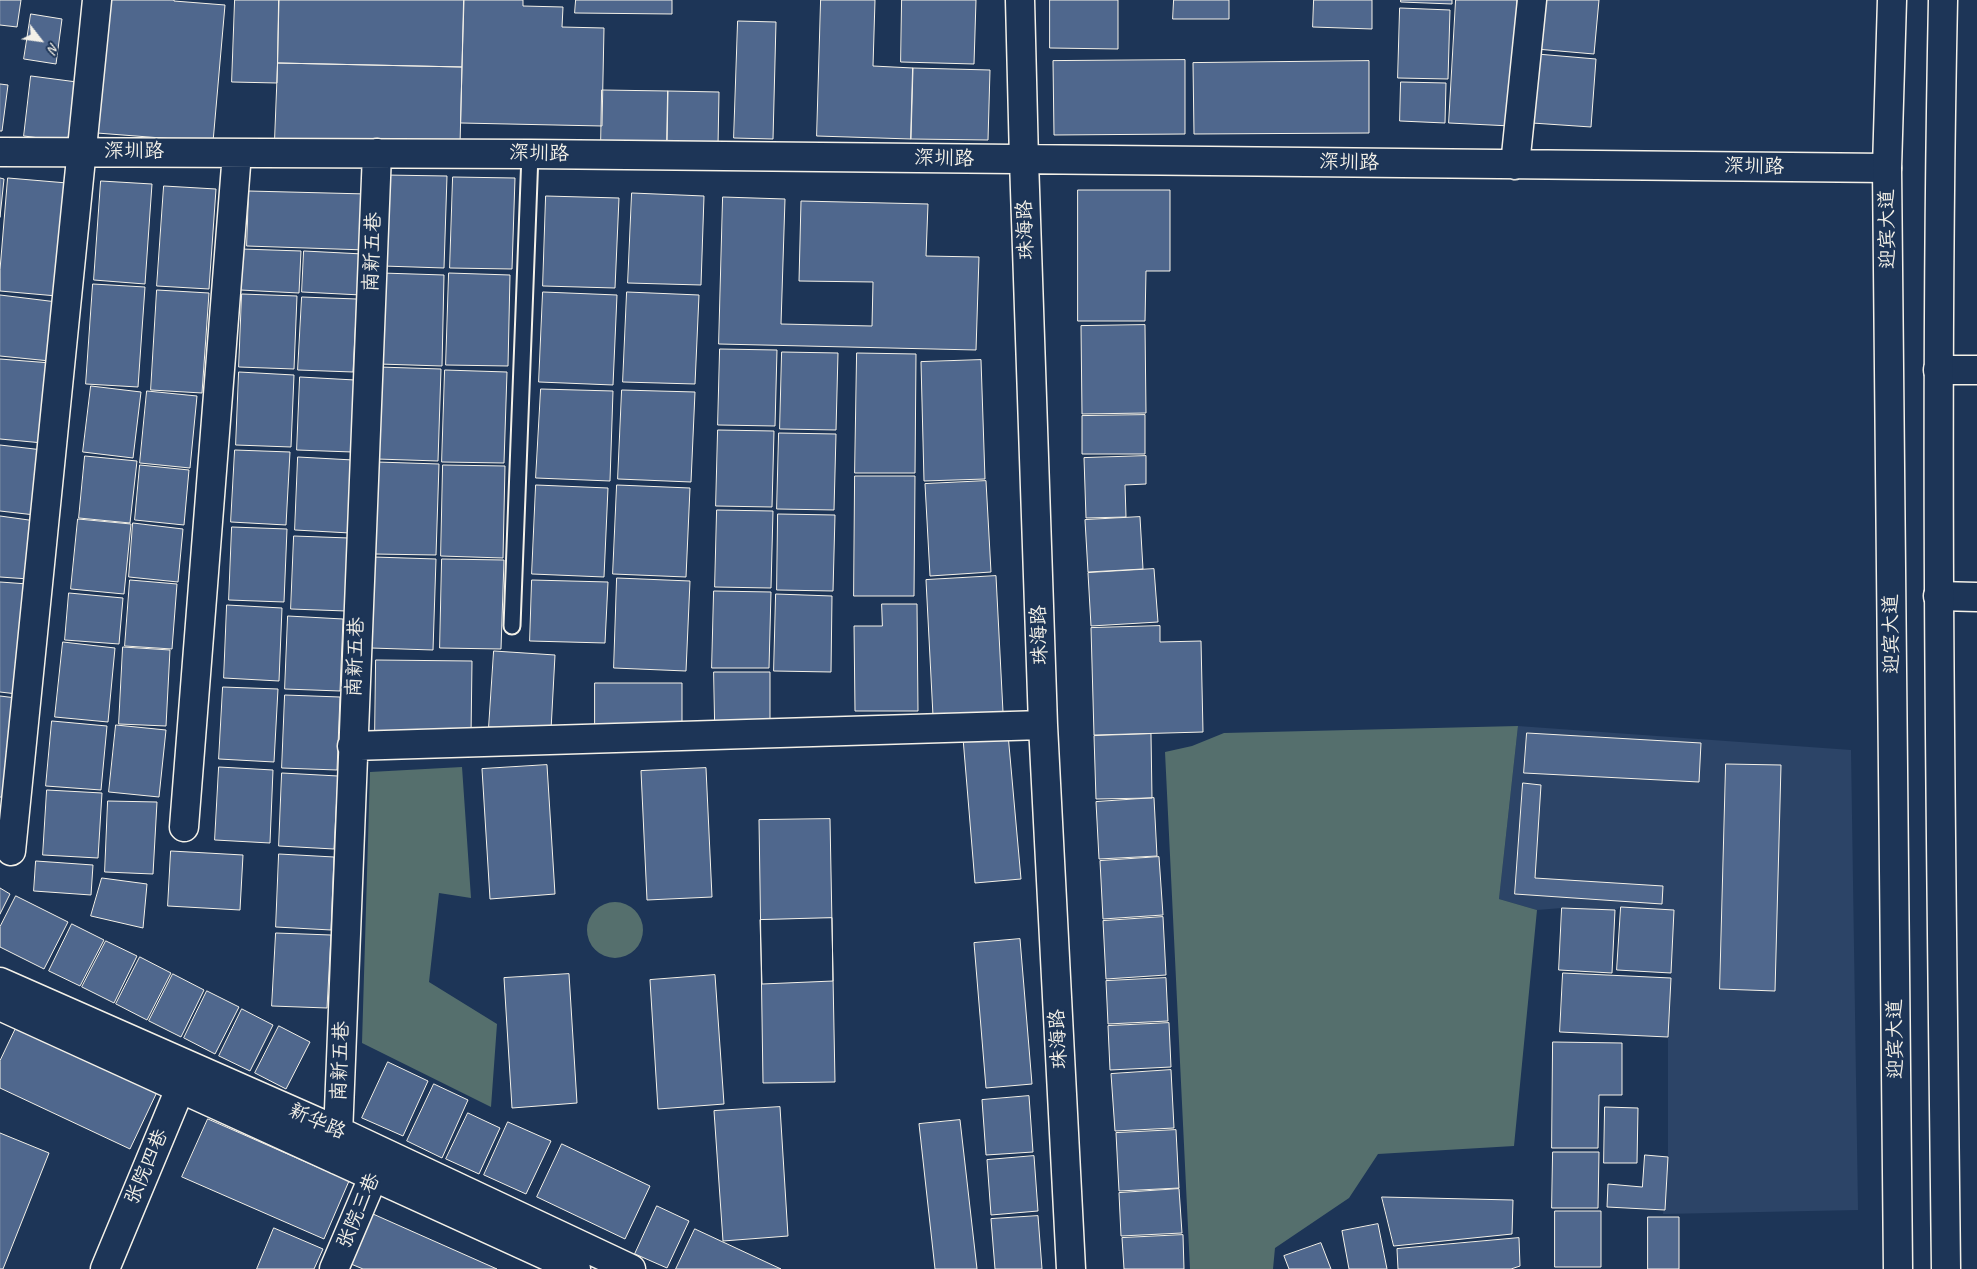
<!DOCTYPE html>
<html>
<head>
<meta charset="utf-8">
<style>
	body { margin:0 }
	#map { position:relative; width:1977px; height:1269px; overflow:hidden; background:#1d3557; font-family:Caveat,sans-serif }
	canvas { display:block }
	.north { position:absolute; left:15px; top:15px; width:50px; height:50px; -webkit-text-stroke:4px #1d3557; paint-order:stroke; rotate:120deg; font-size:14px; font-weight:700; line-height:20px; text-align:center; color:#f4f1e8 }
	.north::after { content:''; display:block; margin:auto; width:18px; height:22px; background:#f4f1e8; clip-path:polygon(50% 0,100% 100%,50% 72%,0 100%) }
</style>
</head>
<body>
<div id="map">
<canvas width="1977" height="1269"></canvas>
<div class="north">N</div>
</div>
<script>
const ctx = document.querySelector('canvas').getContext('2d');
ctx.lineJoin = 'round';
function fillPath(path, color) {
  ctx.fillStyle = color;
  ctx.fill(path, 'evenodd');
}
function trace(path, color, width, dash) {
  ctx.strokeStyle = color;
  ctx.lineWidth = width;
  ctx.lineCap = dash ? 'butt' : 'round';
  ctx.setLineDash(dash || []);
  ctx.stroke(path);
}
function label(font, color, halo, rows, align = 'center') {
  ctx.font = font + ' Caveat,"LXGW WenKai TC",sans-serif';
  ctx.lineWidth = 4;
  ctx.setLineDash([]);
  ctx.textBaseline = 'middle';
  ctx.strokeStyle = halo;
  ctx.fillStyle = color;
  for (const [text, x, y, turn = 0] of rows) {
    ctx.save();
    ctx.translate(x, y);
    ctx.rotate((+turn || 0) * Math.PI / 180);
    ctx.textAlign = isNaN(turn) ? turn : align;
    if (halo) ctx.strokeText(text, 0, 0);
    ctx.fillText(text, 0, 0);
    ctx.restore();
  }
}
const built = new Path2D(`
	M1518,726L1851,750L1858,1210L1663,1214L1668,1157V1037L1674,910L1621,907L1615,910L1562,908L1537,910L1499,899Z`);
const green = new Path2D(`
	M1518,726L1499,899L1537,910L1514,1146L1378,1154L1349,1198L1275,1248L1273,1269H1190L1165,752L1192,746L1224,733Z
	M462,767L471,898L439,893L429,982L497,1024L491,1107L362,1043L370,772Z
	M587 930a28 28 0 1 1 56 0a28 28 0 1 1-56 0Z`);
const building = new Path2D(`
	M0,0H21L17,27L0,25Z
	M108,0H174V1L225,5L213,142L97,133Z
	M235,0H279L277,83L232,82Z
	M279,0H464L462,67L278,63Z
	M464,0H523V6L563,7L562,27L604,28L602,126L461,123Z
	M576,0H672V14L575,13Z
	M821,0H875L873,66L913,68L911,139L817,136Z
	M902,0H976L974,64L901,62Z
	M1050,0H1118V49L1050,48Z
	M1174,0H1229V19H1173Z
	M1314,0H1372V29L1313,27Z
	M1401,0H1452V4L1401,2Z
	M1456,0H1517L1511,126L1449,123Z
	M1541,0H1599L1594,54L1536,49Z
	M1400,8L1450,10L1448,79L1398,78Z
	M31,14L62,19L56,64L24,59Z
	M738,21L776,22L773,139L734,138Z
	M1537,54L1596,59L1591,127L1532,123Z
	M1185,60V134L1054,135L1053,61Z
	M1369,61V133L1194,134L1193,63Z
	M278,63L462,67L460,145L275,139Z
	M913,68L990,70L988,140L911,139Z
	M31,76L77,82L70,142L24,136Z
	M1401,82L1446,83L1445,123L1400,121Z
	M0,84L8,85L2,131H0Z
	M602,90L668,91L667,146L601,145Z
	M668,91L719,92L718,146H667Z
	M385,175L447,176L444,268L383,266Z
	M453,177L515,178L512,269L450,268Z
	M0,178L4,179L0,217Z
	M8,178L67,183L57,296L0,291V270Z
	M101,181L152,184L145,284L94,280Z
	M164,186L216,189L209,289L157,286Z
	M1078,190H1170V271H1146L1145,321H1078Z
	M249,191L367,194L366,250L247,246Z
	M632,193L704,196L701,285L628,283Z
	M546,196L619,198L615,288L543,286Z
	M723,197L785,199L781,324L872,326L873,282L799,281L801,201L928,204L926,256L979,257L976,350L719,344Z
	M242,249L301,251L299,293L240,290Z
	M304,251L363,254L361,295L302,292Z
	M382,273L444,275L442,366L379,364Z
	M449,273L510,275L508,366L446,365Z
	M93,284L145,287L138,387L86,384Z
	M157,290L209,293L202,393L151,390Z
	M543,292L617,295L613,385L539,382Z
	M627,292L699,295L695,384L623,382Z
	M242,294L297,296L294,369L239,367Z
	M0,295L57,302L50,361L0,356Z
	M302,297L357,299L353,372L298,370Z
	M1145,325L1146,413L1082,414L1081,326Z
	M720,349L777,350L775,426L718,425Z
	M782,352L838,353L836,430L780,429Z
	M857,353L916,354L915,473H855Z
	M0,359L51,363L43,443L0,439Z
	M981,360L985,479L924,481L921,362Z
	M379,367L441,369L438,461L377,459Z
	M445,370L507,372L504,463L442,462Z
	M239,372L294,375L291,447L236,445Z
	M300,377L355,380L352,452L297,450Z
	M91,386L141,392L133,458L83,452Z
	M541,389L613,391L610,481L536,478Z
	M622,390L695,392L691,482L618,479Z
	M147,391L197,396L190,468L140,463Z
	M1145,415V454H1082V416Z
	M718,430L774,431L772,507L716,506Z
	M779,433L836,434L834,510L777,509Z
	M0,445L43,450L35,515L0,511Z
	M235,450L290,452L286,525L231,522Z
	M85,456L137,461L130,523L79,518Z
	M1146,456V484L1125,485L1126,517L1086,518L1084,458Z
	M298,457L353,460L350,533L295,530Z
	M377,462L439,464L436,555L374,554Z
	M140,465L189,470L184,525L135,520Z
	M443,465L505,466L503,558L441,556Z
	M855,476H915L914,596H854Z
	M986,481L991,572L930,576L925,484Z
	M536,485L608,488L604,577L532,574Z
	M617,485L690,488L686,577L613,574Z
	M717,510L773,511L771,588L715,587Z
	M778,514L835,515L833,591L777,590Z
	M0,516L36,521L29,579L0,577Z
	M1140,517L1143,569L1088,572L1085,520Z
	M78,519L131,524L124,594L71,589Z
	M133,523L183,529L178,582L129,577Z
	M232,527L287,529L284,602L229,600Z
	M294,536L349,538L346,611L291,609Z
	M374,557L436,559L433,650L371,648Z
	M442,559L504,560L501,649L440,648Z
	M1154,569L1158,622L1091,626L1088,573Z
	M996,576L1003,712L933,716L926,580Z
	M617,578L690,581L686,671L614,668Z
	M130,580L177,584L172,649L125,646Z
	M532,580L608,582L605,643L530,641Z
	M0,582L28,584L17,694L0,692Z
	M714,591L771,592L769,668H712Z
	M69,593L123,598L119,644L65,640Z
	M776,594L832,596L831,672L774,671Z
	M882,604H917L918,711H855L854,626H882Z
	M227,605L282,608L279,681L224,678Z
	M288,616L343,619L340,691L285,689Z
	M1160,626V642L1201,641L1203,732L1094,735L1091,628Z
	M63,642L115,648L108,722L55,717Z
	M123,647L170,650L166,726L119,724Z
	M494,651L555,655L551,730L489,727Z
	M376,660L472,661L471,737L375,736Z
	M714,672H770V721L715,722Z
	M595,683H682V732H595Z
	M223,687L278,689L274,762L219,759Z
	M285,695L340,697L337,770L282,768Z
	M0,696L16,698L6,798L0,797Z
	M52,721L107,726L101,790L46,786Z
	M116,725L166,730L159,797L109,792Z
	M1527,733L1701,743L1699,782L1524,773Z
	M1008,734L1021,879L975,883L963,738Z
	M1151,734L1152,798L1096,799L1094,736Z
	M1726,764L1781,765L1775,991L1720,989Z
	M547,765L555,894L490,899L482,769Z
	M219,767L273,770L270,843L215,840Z
	M706,768L712,897L647,900L641,771Z
	M282,773L338,776L334,849L279,846Z
	M1523,783L1541,785L1535,878L1663,886L1662,904L1515,894Z
	M47,790L102,793L98,858L43,855Z
	M1154,798L1157,856L1099,859L1096,802Z
	M108,801L157,802L153,874L105,872Z
	M830,819L835,1082L763,1083L759,820Z
	M171,851L243,855L240,910L168,906Z
	M279,854L334,857L331,930L276,927Z
	M1159,857L1163,915L1103,919L1100,861Z
	M36,861L93,865L91,895L34,891Z
	M102,878L147,884L143,928L91,916Z
	M0,888L10,894L0,914Z
	M16,896L68,922L44,969L0,947V927Z
	M1621,907L1674,910L1671,973L1617,970Z
	M1562,908L1615,910L1612,973L1559,970Z
	M1163,917L1166,975L1106,979L1103,921Z
	M832,918L833,981L762,984L760,920Z
	M72,924L104,940L80,986L49,971Z
	M276,933L331,935L327,1008L272,1006Z
	M1020,939L1032,1084L986,1088L974,943Z
	M106,941L137,956L114,1003L82,987Z
	M140,957L171,973L147,1020L116,1004Z
	M1563,973L1671,978L1668,1037L1560,1032Z
	M173,974L204,990L181,1037L149,1021Z
	M569,974L577,1103L512,1108L504,978Z
	M715,975L724,1104L658,1109L650,980Z
	M1166,978L1168,1021L1108,1024L1106,981Z
	M207,991L239,1007L215,1054L184,1038Z
	M242,1009L273,1025L250,1071L219,1056Z
	M1169,1023L1171,1067L1110,1070L1108,1026Z
	M17,1026L157,1092L130,1149L0,1088V1061Z
	M279,1026L310,1042L286,1089L255,1073Z
	M1553,1042L1622,1043V1095H1599L1598,1148H1552Z
	M388,1062L428,1081L403,1136L362,1118Z
	M1171,1070L1174,1128L1115,1131L1111,1074Z
	M434,1084L468,1100L442,1158L407,1141Z
	M1029,1096L1033,1152L986,1155L982,1100Z
	M780,1107L788,1236L723,1241L714,1111Z
	M1605,1107L1638,1108L1637,1163H1604Z
	M468,1113L500,1128L479,1174L446,1159Z
	M208,1119L349,1181L324,1239L182,1177Z
	M960,1120L977,1269H935L919,1124Z
	M508,1122L551,1141L526,1194L484,1175Z
	M1176,1130L1179,1188L1119,1191L1116,1133Z
	M0,1133L49,1153L3,1269H0Z
	M562,1144L650,1186L625,1239L537,1197Z
	M1553,1152H1599L1598,1208H1552Z
	M1645,1155L1668,1157L1665,1210L1607,1207L1608,1184L1642,1187Z
	M1034,1156L1038,1211L991,1215L987,1160Z
	M1179,1189L1182,1233L1121,1236L1119,1193Z
	M1382,1197L1513,1200L1512,1234L1394,1246Z
	M657,1206L689,1221L667,1268L635,1254Z
	M1555,1211H1601V1267H1555Z
	M373,1214L497,1269H363L351,1264Z
	M1038,1216L1042,1269H995L991,1219Z
	M1648,1217H1679V1269H1648Z
	M1378,1224L1387,1269H1349L1342,1231Z
	M274,1228L323,1249L314,1269H257Z
	M695,1229L781,1269H676Z
	M1183,1235L1184,1269H1124L1122,1238Z
	M1519,1238L1520,1266L1511,1269H1398L1397,1249Z
	M1321,1243L1331,1269H1289L1284,1256Z`);
const service = new Path2D(`
	M512,626L530,154`);
const minor = new Path2D(`
	M1020,0L1024,160L1043,725L1071,1269
	M0,152L530,154L1887,168
	M1515,165L1532,0
	M1938,370H1977
	M1938,596L1977,597
	M352,746L1043,725
	M184,827L237,153
	M11,851L97,0
	M0,982L338,1131L631,1269
	M0,1006L576,1269
	M337,1160L377,153
	M105,1269L187,1072
	M334,1269L380,1161`);
const primary = new Path2D(`
	M1892,0L1887,168L1898,1269
	M1943,0C1934,423 1941,846 1946,1269`);
const streetNames = [
	["深圳路",134,152],
	["深圳路",539,154,1],
	["深圳路",944,159,1],
	["深圳路",1349,163,1],
	["深圳路",1754,167,1],
	["迎宾大道",1888,229,-91],
	["珠海路",1026,230,-92],
	["南新五巷",373,252,-88],
	["迎宾大道",1892,634,-91],
	["珠海路",1040,635,-92],
	["南新五巷",356,657,-88],
	["珠海路",1059,1039,-93],
	["迎宾大道",1896,1039,-91],
	["南新五巷",341,1061,-88],
	["新华路",317,1122,24],
	["张院四巷",147,1167,-67],
	["张院三巷",359,1211,-67]
];
fillPath(built, '#2c4467');
fillPath(green, '#556f6d');
fillPath(building, '#4f678d');
trace(building, '#f4f1e8', 1);
trace(service, '#f4f1e8', 19);
trace(minor, '#f4f1e8', 31);
trace(primary, '#f4f1e8', 31);
trace(service, '#1d3557', 15);
trace(minor, '#1d3557', 28);
trace(primary, '#1d3557', 28);
label('20px', '#f4f1e8', '#1d3557', streetNames);
</script>
</body>
</html>
